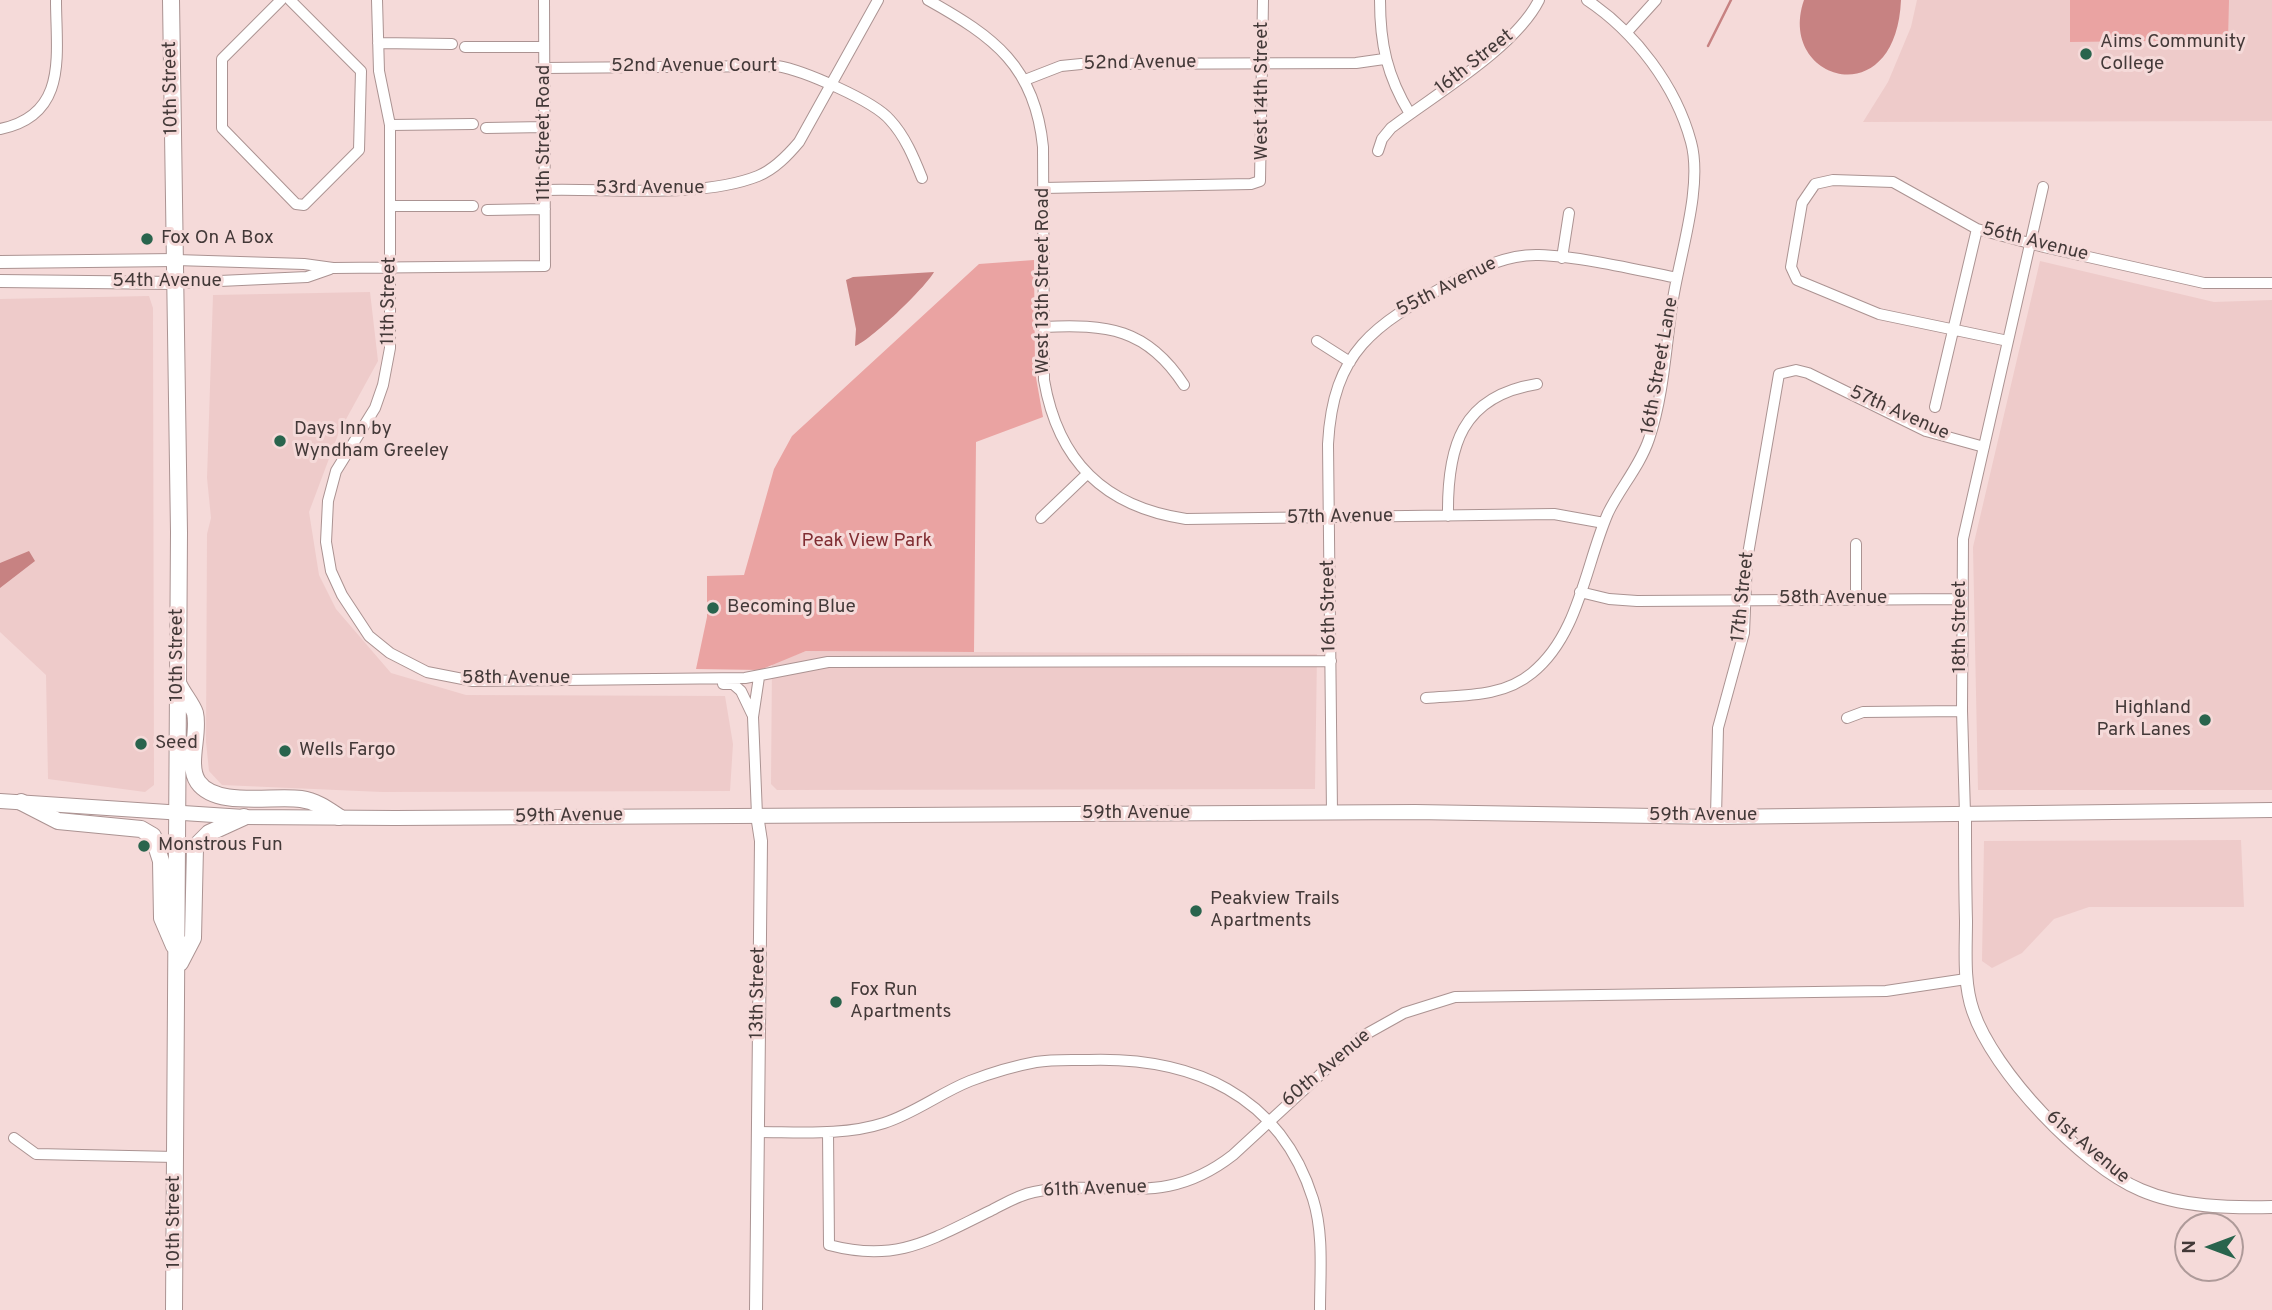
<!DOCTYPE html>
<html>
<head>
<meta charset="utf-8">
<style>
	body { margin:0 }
	#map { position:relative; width:2272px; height:1310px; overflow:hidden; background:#f5dad9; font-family:Overpass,sans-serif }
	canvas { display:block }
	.north { position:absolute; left:2174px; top:1212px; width:70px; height:70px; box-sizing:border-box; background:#f5dad9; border:2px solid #ae9a99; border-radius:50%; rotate:270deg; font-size:19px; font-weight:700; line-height:28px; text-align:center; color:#433938 }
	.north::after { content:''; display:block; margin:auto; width:24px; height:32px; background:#29644d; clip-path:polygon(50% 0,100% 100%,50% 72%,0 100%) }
</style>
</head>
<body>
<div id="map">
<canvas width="2272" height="1310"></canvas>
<div class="north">N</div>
</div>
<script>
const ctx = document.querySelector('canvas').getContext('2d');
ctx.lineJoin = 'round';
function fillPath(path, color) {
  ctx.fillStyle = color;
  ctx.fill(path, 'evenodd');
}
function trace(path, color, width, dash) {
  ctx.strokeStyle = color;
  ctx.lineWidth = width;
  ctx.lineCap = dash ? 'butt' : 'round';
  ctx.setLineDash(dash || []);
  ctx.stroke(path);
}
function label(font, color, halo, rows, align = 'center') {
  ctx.font = font + ' Overpass,sans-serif';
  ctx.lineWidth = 6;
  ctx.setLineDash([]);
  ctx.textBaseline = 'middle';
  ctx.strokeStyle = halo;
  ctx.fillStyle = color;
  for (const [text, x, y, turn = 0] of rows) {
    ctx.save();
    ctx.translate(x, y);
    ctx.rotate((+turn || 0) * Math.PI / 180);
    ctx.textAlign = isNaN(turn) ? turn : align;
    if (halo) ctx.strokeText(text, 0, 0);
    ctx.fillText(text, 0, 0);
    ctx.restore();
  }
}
const built = new Path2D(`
	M1917,0H2272V121L1863,122L1888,82L1911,27Z
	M2040,261L2214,302L2272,300V790H1978L1973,547Z
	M370,292L378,361L339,432L309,512L319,575L336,609L391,673L466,695L725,696L733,744L730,791L382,792L222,785L209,771L206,742L207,534L211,518L207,478L213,295Z
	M149,296L153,308L154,785L145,792L48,779L46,675L0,632V299Z
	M806,651L1317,654L1315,789L777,790L771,784L772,664Z
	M2241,840L2244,907H2089L2054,919L2022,953L1992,968L1982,961L1984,841Z`);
const green = new Path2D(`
	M2070,0H2229L2228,40L2070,42Z
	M1034,260L1035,372L1043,417L976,442L974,652L806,651L760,670L696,669L707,617V576L744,575L774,469L792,436L979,264Z`);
const water = new Path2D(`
	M1804,0H1901C1896,117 1776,80 1804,0Z
	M934,272C926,287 869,342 855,346L856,329L846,280L853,277Z
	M29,551L35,561L0,588V563Z`);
const stream = new Path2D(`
	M1708,46L1731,0`);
const minor = new Path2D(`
	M281,0L222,59V128L296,204L304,205L359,150L361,71L290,0
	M377,0L379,71L390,125V348L383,385L375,408L336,471L328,501L326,542L331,571L342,595L369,636L390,653L427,672L473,681L745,678L828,662L1331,661
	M928,0C994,37 1035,66 1043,147L1044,380C1058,461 1104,507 1186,519L1554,514L1604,523
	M1380,0C1380,44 1387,76 1410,114
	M1627,32L1656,0
	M378,43L452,44
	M465,47H544
	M544,68L777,66C803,70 874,101 890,120C905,136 914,158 922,178
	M1025,80L1061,66L1081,64L1356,63L1384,59
	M390,125L473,124
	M486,128L545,127
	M0,129C69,115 56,54 56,0
	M1378,151L1382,139L1391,128C1434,95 1515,48 1539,0
	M1043,188L1251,184L1260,181L1263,0
	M545,190C609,188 700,199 758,176C775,169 788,155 799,142L878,0
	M392,206H473
	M487,210L545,209
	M1562,258L1569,213
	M176,260L304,264L333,268L545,266L544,0
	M176,283L307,277L330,269
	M1043,327C1107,324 1147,328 1184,385
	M1317,341L1350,362
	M2008,341L1879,314L1797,280L1791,267L1802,203L1815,184L1833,180L1893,182L1977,229L2044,247L2204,283H2272
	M1935,407L1977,229
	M1448,516C1447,447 1461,396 1537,384
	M1041,518L1087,474
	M1856,544V598
	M1580,592L1609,599L1637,601L1962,599
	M723,684H733L741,691L752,714
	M1426,698C1462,695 1502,698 1532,673C1579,635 1585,566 1608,513C1620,488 1640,466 1649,439C1664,395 1666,344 1673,299C1680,254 1703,186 1691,142C1676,86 1635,32 1587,0
	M1847,718L1863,712L1962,711
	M1332,813L1328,444C1333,351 1374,325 1449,284C1478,269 1506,254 1539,255C1578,256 1638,270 1677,278
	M1965,814L1962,711L1963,539L2043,187
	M757,815L753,717L759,677
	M1716,817L1718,728L1744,633L1747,560L1779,374L1796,370L1808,373L1926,431L1984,447
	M757,1132C799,1132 844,1136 884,1123C915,1113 940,1093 970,1081C991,1073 1014,1066 1036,1062C1053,1059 1072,1060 1089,1060C1192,1057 1280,1094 1313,1199C1324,1234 1320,1274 1320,1310
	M828,1132L829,1245C897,1263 930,1240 990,1211C1004,1204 1018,1195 1034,1192C1112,1177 1161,1211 1233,1155L1361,1037L1404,1013L1455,997L1886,991L1966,979
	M14,1138L36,1154L175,1157`);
const tertiary = new Path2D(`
	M0,262L176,260
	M0,281L176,283
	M1965,814C1965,850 1965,885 1966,921C1966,950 1963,982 1973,1011C1993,1071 2082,1165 2141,1190C2180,1207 2230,1208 2272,1207
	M756,1310L761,841L757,815`);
const secondary = new Path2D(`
	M0,801L244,817L395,818L1415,812L1716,817L2272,810`);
const primary = new Path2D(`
	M171,0L179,532L174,1310
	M179,685C183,694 192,704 195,713C200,734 186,764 198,782C216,808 273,795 301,799C316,801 327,809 339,817
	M21,802L58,821L141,829L153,836L161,861L162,918L174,946
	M180,963L193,938L195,847L209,833L244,817`);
const markers = [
	[2086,54,7,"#29644d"],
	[147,239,7,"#29644d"],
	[280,441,7,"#29644d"],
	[713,608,7,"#29644d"],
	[2205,720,7,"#29644d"],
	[141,744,7,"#29644d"],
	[285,751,7,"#29644d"],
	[144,846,7,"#29644d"],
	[1196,911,7,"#29644d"],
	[836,1002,7,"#29644d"]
];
const poiNames = [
	["Aims Community",2100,43],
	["College",2100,65],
	["Fox On A Box",161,239],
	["Days Inn by",294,430],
	["Wyndham Greeley",294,452],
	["Becoming Blue",727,608],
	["Highland",2191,709,"right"],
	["Park Lanes",2191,731,"right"],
	["Seed",155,744],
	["Wells Fargo",299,751],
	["Monstrous Fun",158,846],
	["Peakview Trails",1210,900],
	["Apartments",1210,922],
	["Fox Run",850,991],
	["Apartments",850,1013]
];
const streetNames = [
	["16th Street",1475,63,-38],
	["52nd Avenue",1140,64,-1],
	["52nd Avenue Court",694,67],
	["10th Street",172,88,-91],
	["West 14th Street",1263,91,-90],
	["11th Street Road",545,133,-90],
	["53rd Avenue",650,189],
	["56th Avenue",2035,243,14],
	["West 13th Street Road",1044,281,-90],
	["54th Avenue",167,282],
	["55th Avenue",1447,288,-27],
	["11th Street",390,301,-89],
	["16th Street Lane",1661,366,-80],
	["57th Avenue",1899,414,24],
	["57th Avenue",1340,518,-1],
	["17th Street",1744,597,-84],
	["58th Avenue",1833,599],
	["16th Street",1330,606,-91],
	["18th Street",1961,627,-90],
	["10th Street",178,655,-90],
	["58th Avenue",516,679],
	["59th Avenue",1136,814],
	["59th Avenue",1703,816],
	["59th Avenue",569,817,-1],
	["13th Street",759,993,-89],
	["60th Avenue",1327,1069,-40],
	["61st Avenue",2087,1148,40],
	["61th Avenue",1095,1190,-2],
	["10th Street",175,1222,-90]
];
const parkNames = [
	["Peak View Park",867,542]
];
fillPath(built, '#eecbca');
fillPath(green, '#eaa3a2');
fillPath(water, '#c78282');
trace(stream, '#c78282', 2.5);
trace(minor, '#ab9392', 12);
trace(tertiary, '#ab9392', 14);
trace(secondary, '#ab9392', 16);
trace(primary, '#ab9392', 18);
trace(minor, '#fff', 10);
trace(tertiary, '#fff', 12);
trace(secondary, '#fff', 14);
trace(primary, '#fff', 16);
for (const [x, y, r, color] of markers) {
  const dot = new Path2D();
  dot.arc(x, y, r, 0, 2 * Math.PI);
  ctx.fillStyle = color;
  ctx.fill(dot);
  trace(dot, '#f5dad9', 2.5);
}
label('19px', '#433938', '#f5dad9', poiNames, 'left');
label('19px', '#433938', '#f5dad9', streetNames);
label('19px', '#802d32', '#f5dad9', parkNames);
</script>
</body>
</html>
